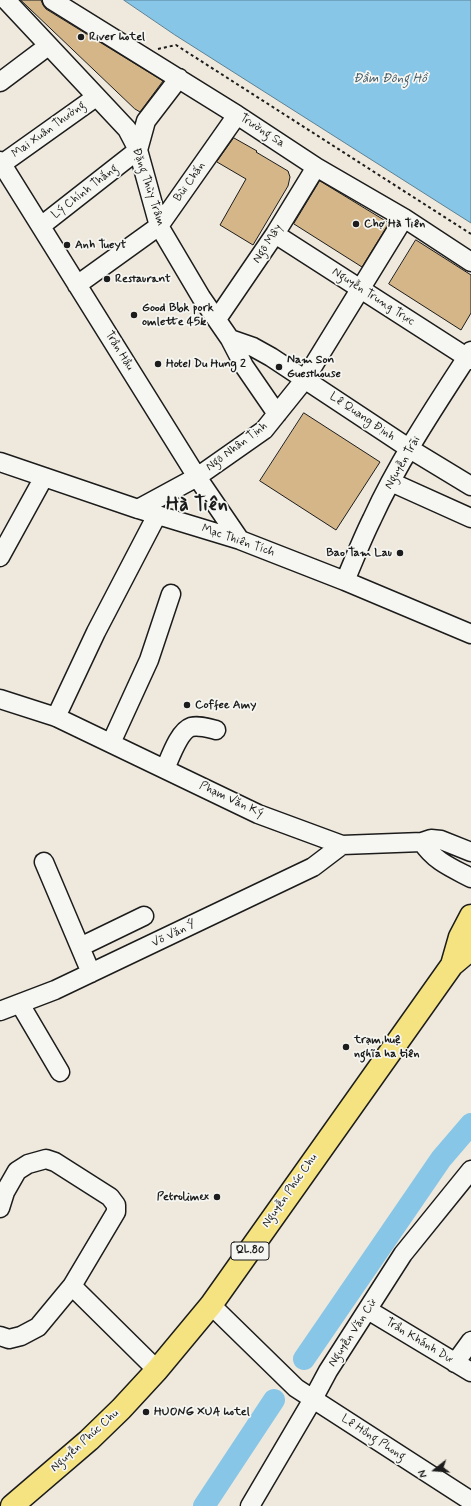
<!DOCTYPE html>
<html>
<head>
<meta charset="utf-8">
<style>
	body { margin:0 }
	#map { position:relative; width:471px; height:1506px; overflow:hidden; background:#efe9dd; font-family:Mynerve,sans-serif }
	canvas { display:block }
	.north { position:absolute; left:415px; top:1450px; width:40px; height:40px; -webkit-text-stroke:3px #f6f6f2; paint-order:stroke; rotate:253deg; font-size:11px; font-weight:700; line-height:16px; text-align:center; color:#1c1c1c }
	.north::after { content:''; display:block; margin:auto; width:14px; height:18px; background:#1c1c1c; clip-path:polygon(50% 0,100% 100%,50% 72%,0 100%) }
</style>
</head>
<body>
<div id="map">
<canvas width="471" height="1506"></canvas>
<div class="north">N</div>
</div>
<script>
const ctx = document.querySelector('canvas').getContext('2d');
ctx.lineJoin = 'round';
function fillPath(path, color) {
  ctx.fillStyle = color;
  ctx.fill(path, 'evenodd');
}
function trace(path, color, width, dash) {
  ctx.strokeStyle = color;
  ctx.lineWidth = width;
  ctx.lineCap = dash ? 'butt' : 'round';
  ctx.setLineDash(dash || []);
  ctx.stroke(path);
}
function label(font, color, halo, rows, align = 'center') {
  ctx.font = font + ' Mynerve,sans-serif';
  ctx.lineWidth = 3.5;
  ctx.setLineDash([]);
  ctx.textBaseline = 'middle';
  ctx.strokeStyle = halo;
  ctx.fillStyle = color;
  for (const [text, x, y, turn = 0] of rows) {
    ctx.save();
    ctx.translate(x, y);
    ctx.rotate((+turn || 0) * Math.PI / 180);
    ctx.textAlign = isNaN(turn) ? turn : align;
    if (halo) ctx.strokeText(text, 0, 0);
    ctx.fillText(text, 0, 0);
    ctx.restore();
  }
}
const water = new Path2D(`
	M124,0H471V223L175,35Z`);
const river = new Path2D(`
	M304,1359L441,1159L471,1124
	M204,1506L274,1400`);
const building = new Path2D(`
	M21,0H41L43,5L46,9L163,81L140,112L135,109Z
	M234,138L257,151L256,152L288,171L290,177L288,186L253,245L220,225L246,179L217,162Z
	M320,181L389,223L362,267L294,224Z
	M416,240L471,275V313L461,330L389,284Z
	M304,413L380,462L336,530L260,481Z`);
const path = new Path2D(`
	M158,49L176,45L471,234`);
const minor = new Path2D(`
	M6,0L127,129L138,150L159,226L201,297L230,339L244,366L277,414
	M52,0L237,115L316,167L404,218L471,262
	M0,82L48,46
	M0,161L197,477L240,540
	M2,164L96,97
	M41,226L138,150L146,121L179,78
	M275,234L471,360
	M77,285L159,226L237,115
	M217,319L275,234L316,167
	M230,339L253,347L271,357L410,449L471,486
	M0,462L138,509L240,540L345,581L471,634
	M391,482L471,518
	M138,509L197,477L264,430L305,379L404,218
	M0,557L44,477
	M345,581C354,560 362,539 372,519C399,460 436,405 471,351
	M0,699L56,717L258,814L342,845L422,842L431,839L441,840L471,852
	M56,717L96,632L157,515
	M111,743L149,660L171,594
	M165,769C170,758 179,731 191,727C199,725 208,728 216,730
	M422,842C434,861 452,868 471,878
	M44,862L91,973
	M80,947L144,916
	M20,1004L60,1072
	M0,1011L55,990L313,867L342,845
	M0,1208L5,1192L17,1171L28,1164L46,1159L55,1162L110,1197L116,1205V1212L72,1286L38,1327L21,1336L9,1339L0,1336
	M72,1286L157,1370
	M211,1305L296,1388L471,1501
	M368,1310L471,1372
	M455,1363L471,1341
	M250,1506L313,1399L328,1371L403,1254L471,1170`);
const highway = new Path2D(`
	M452,965L460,937L471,916
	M12,1506L89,1440L121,1409L157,1370L211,1305L452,965L471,949`);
const markers = [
	[81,37,4,"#1c1c1c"],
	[356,224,4,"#1c1c1c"],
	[67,245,4,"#1c1c1c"],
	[107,279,4,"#1c1c1c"],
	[134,315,4,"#1c1c1c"],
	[158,364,4,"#1c1c1c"],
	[279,367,4,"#1c1c1c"],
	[400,553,4,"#1c1c1c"],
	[187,705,4,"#1c1c1c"],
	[346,1047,4,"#1c1c1c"],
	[217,1197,4,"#1c1c1c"],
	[146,1412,4,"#1c1c1c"]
];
const shields = [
	[250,1251,38]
];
const shieldNames = [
	["QL.80",250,1251]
];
const poiNames = [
	["River hotel",89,37],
	["Chợ Hà Tiên",364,224],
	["Anh Tueyt",75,245],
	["Restaurant",115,279],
	["Good Bbk pork",142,308],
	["omlette 45k",142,322],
	["Nam Son",287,360],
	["Guesthouse",287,374],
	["Hotel Du Hung 2",166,364],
	["Bao Tam Lau",392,553,"right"],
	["Coffee Amy",195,705],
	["trạm huệ",354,1040],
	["nghĩa ha tiên",354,1054],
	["Petrolimex",209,1197,"right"],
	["HUONG XUA hotel",154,1412]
];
const streetNames = [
	["Mai Xuân Thưởng",49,130,-36],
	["Trường Sa",262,131,33],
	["Bùi Chấn",190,182,-55],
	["Đặng Thùy Trâm",148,187,72],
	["Lý Chính Thắng",85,192,-38],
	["Ngô Mây",268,244,-57],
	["Nguyễn Trung Trực",373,297,33],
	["Trần Hầu",119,351,58],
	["Lê Quang Định",362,417,34],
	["Ngô Nhân Tịnh",237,447,-37],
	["Nguyễn Trãi",403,463,-60],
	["Mạc Thiên Tích",238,541,19],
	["Phạm Văn Ký",231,800,25],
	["Võ Văn Ý",174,934,-26],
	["Nguyễn Phúc Chu",290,1191,-55],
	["Nguyễn Văn Cừ",353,1333,-57],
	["Trần Khánh Dư",419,1341,31],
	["Lê Hồng Phong",373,1438,33],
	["Nguyễn Phúc Chu",85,1441,-42]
];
const waterNames = [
	["Đầm Đông Hồ",390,79]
];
const townNames = [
	["Hà Tiên",197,506]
];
fillPath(water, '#87c6e7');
trace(water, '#5c8296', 1);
trace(river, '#87c6e7', 22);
fillPath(building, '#d5b689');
trace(building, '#1c1c1c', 1);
trace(minor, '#1c1c1c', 21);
trace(highway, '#1c1c1c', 25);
trace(path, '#1c1c1c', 2, [3, 3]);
trace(minor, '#f6f6f2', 18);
trace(highway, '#f5e382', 22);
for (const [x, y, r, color] of markers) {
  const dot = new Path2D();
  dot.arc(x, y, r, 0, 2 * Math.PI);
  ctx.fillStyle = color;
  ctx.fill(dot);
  trace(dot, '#f6f6f2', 1.5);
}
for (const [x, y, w] of shields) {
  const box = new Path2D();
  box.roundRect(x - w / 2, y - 9, w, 18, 3);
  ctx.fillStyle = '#f6f6f2';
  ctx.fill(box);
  trace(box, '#1c1c1c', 1);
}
label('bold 11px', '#1c1c1c', null, shieldNames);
label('bold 12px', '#1c1c1c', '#f6f6f2', poiNames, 'left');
label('12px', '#1c1c1c', '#f6f6f2', streetNames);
label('italic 13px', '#415863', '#f6f6f2', waterNames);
label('bold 20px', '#1c1c1c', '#f6f6f2', townNames);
</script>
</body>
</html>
